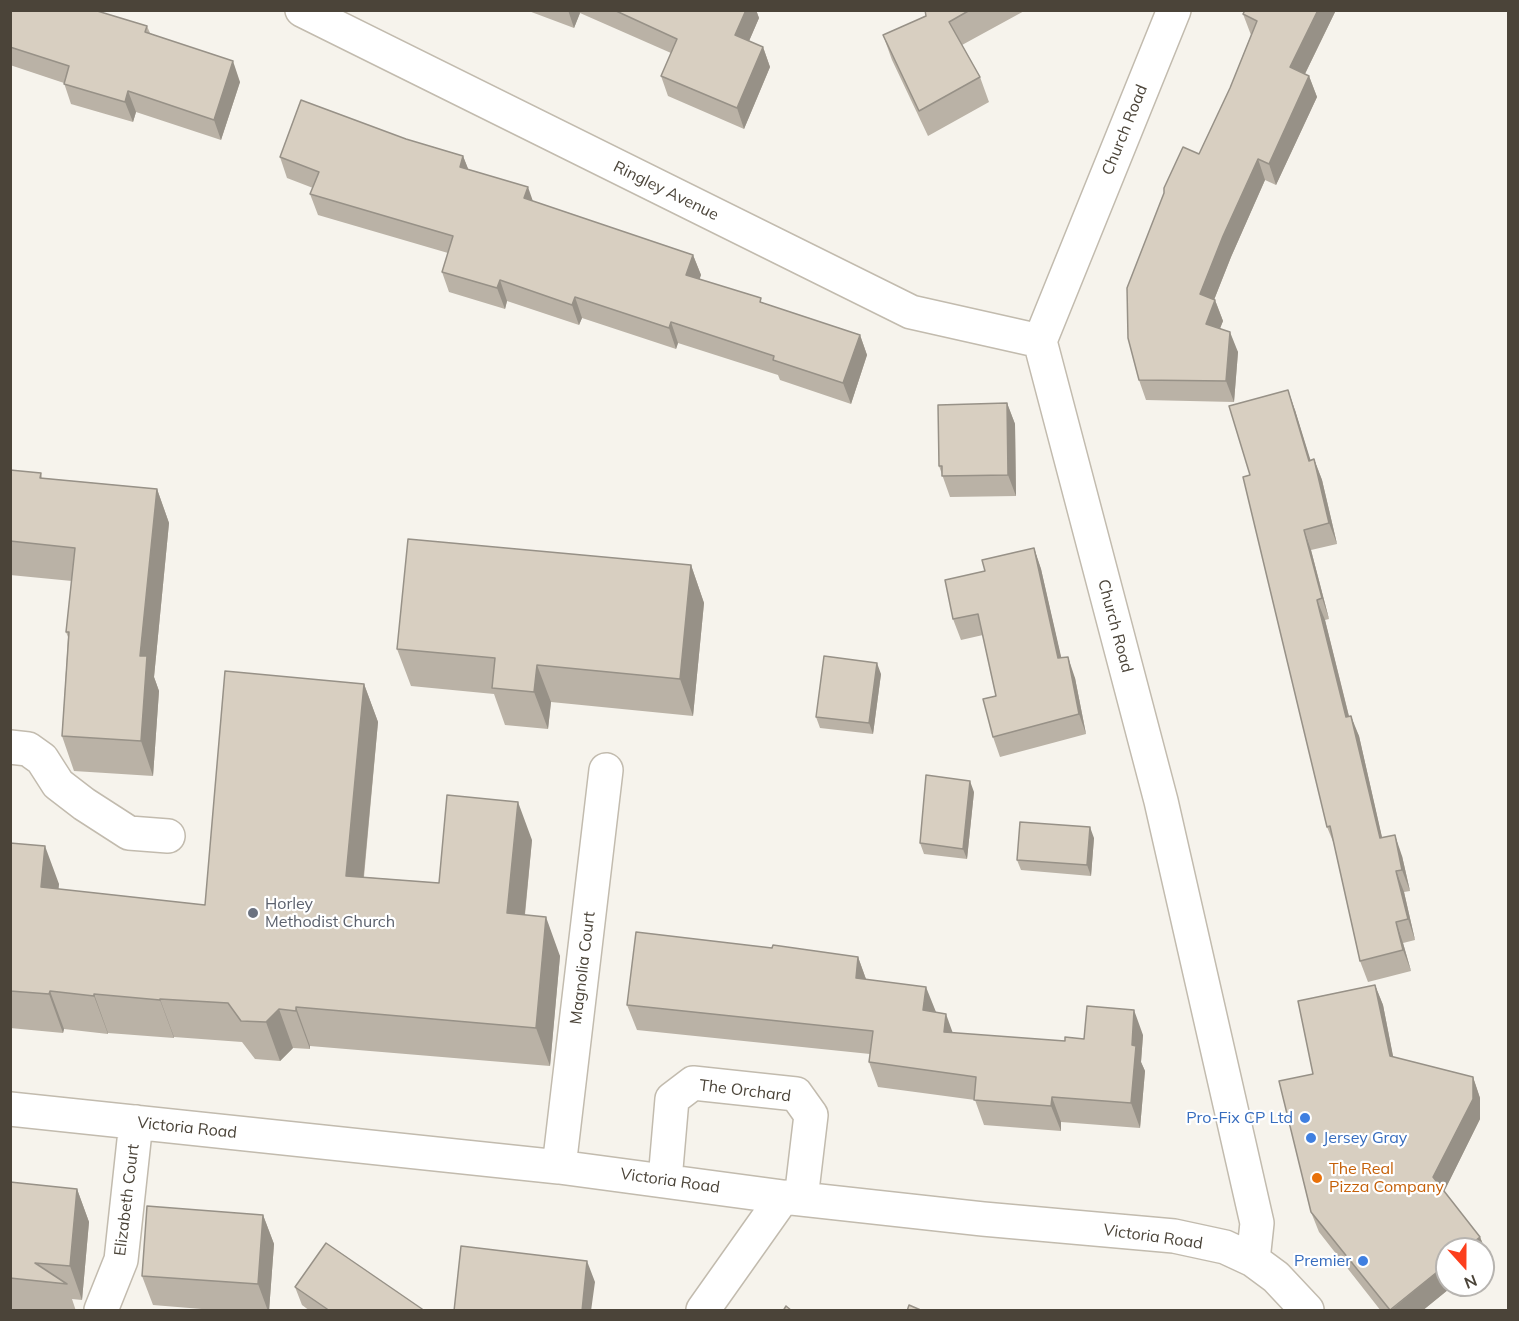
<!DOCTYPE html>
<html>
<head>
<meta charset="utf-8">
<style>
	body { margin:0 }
	#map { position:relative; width:1519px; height:1321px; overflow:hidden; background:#f6f3ec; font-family:Mulish,sans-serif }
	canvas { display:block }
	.frame { position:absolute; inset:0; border:12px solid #4b4439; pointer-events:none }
	.north { position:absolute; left:1435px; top:1237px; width:60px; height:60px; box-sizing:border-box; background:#fff; border:2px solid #b7b4b0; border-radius:50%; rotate:159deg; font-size:16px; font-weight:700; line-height:24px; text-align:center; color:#4b4439 }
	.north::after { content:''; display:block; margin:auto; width:21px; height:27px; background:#fc3f1d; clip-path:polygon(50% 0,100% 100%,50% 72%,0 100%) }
</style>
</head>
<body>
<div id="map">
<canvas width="1519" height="1321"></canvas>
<div class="frame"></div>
<div class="north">N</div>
</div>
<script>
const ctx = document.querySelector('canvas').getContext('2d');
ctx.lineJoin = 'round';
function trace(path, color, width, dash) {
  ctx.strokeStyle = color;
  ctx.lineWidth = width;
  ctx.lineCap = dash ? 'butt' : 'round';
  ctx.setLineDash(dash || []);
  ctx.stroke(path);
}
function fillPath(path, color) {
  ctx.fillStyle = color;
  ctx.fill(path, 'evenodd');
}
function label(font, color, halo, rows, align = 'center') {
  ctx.font = font + ' Mulish,sans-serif';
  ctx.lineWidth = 4.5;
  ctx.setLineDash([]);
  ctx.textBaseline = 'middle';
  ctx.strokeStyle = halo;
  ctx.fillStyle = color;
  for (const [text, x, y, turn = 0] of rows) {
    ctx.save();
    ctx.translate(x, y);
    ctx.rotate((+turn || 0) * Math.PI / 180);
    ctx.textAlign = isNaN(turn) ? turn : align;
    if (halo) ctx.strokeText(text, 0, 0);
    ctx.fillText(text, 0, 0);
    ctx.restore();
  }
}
const minor = new Path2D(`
	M302,10L911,312L1040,341
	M1174,10L1040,341L1161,801L1257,1223L1253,1260
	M10,747L28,749L42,759L58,784L84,804L129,833L168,836
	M10,1109L559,1167L783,1197L983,1219L1174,1236L1225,1247L1253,1260L1276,1277L1307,1310
	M559,1167L606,770
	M665,1180L672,1099L693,1083L796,1094L811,1115L801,1199
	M101,1310L121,1260L136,1122
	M703,1310L783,1197`);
const wall = new Path2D(`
	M10,10L147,26L150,33L240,82L221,140L136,112L133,122L71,104L64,83L10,65Z
	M526,10H756L759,18L749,41L763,47L770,67L744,129L668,96L661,76L671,53L580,13L574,28Z
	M925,10H1026L962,45L980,77L989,102L928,136L892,60L883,35L926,16Z
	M1336,10L1305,74L1309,76L1317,97L1276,185L1265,180L1231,257L1214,300H1215L1223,321L1220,328L1238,352L1234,402L1146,400L1139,380L1199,154L1230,88L1251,35L1243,14Z
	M406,139L463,156L468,169L533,201L693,255L701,275L699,279L763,303L860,335L867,355L851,404L780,380L778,375L678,343L676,349L582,318L579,325L507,301L505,309L449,292L442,272L448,253L318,215L310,194L313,188L287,178L280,157Z
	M1007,403L1015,424L1016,496L950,497L939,466Z
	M1295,410L1310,460L1314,459L1322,480L1337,544L1311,550L1329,619L1325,620L1349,716L1359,736L1382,838L1402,856L1410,891L1404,892L1415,940L1403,943L1411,971L1368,982L1360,961L1334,844L1327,827L1250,475Z
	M10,470L41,473L42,478L157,489L169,523L154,677L159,691L153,776L74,771L62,736L68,637L66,632L72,581L10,575Z
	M1034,548L1041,569L1061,658L1075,678L1086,734L1000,757L993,737L996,696L983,635L961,640L953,619L985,571Z
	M691,565L704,603L693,716L551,702L548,729L505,725L494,694L411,686L397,649Z
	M881,674L873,734L820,728L816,717Z
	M364,684L378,722L364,877L439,883L532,840L525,915L560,956L550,1066L310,1046V1049L293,1048L280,1061L255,1059L242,1042L174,1037V1038L108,1033V1034L64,1029L63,1033L10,1028V843L59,884L58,889L205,905Z
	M974,792L967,859L924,854L920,843Z
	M1094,838L1091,876L1021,870L1017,860Z
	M858,957L866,979L936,1012L953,1033L1065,1041L1143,1035L1141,1062L1145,1071L1140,1128L1061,1122V1131L984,1125L975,1100L878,1087L869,1062L870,1054L637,1030L627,1005Z
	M1375,985L1383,1005L1393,1057L1473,1077L1480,1098V1119L1444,1191L1480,1237L1488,1257L1483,1261V1249H1447V1285H1454L1422,1311H1381L1319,1232L1311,1212L1279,1081L1313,1074L1298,1001Z
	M10,1182L77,1189L89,1222L82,1300L72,1299L76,1311H20L10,1309Z
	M263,1215L274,1244L269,1311H226L153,1305L142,1276Z
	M295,1287L425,1311H310L302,1305Z`);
const shadedWall = new Path2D(`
	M568,10H579L580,13L574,28Z
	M746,10H756L759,18L743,55L735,35Z
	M1318,10H1336L1298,88L1290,67Z
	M763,47L770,67L744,129L737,108Z
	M233,61L240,82L221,140L214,120Z
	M1309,76L1317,97L1276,185L1269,164Z
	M128,91L136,112L133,122L125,102Z
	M463,156L471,176L460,167Z
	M1258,159L1265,180L1231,257L1208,315L1200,294L1223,236Z
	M528,187L535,207L524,198Z
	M693,255L701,275L694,296L686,275Z
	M500,280L507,301L505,309L497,288Z
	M575,297L582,318L579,325L572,305Z
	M1215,300L1223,321L1214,344L1206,324Z
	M671,322L678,343L676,349L669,328Z
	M1230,332L1238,352L1234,402L1226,381Z
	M860,335L867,355L851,404L843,383Z
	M1288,390L1295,410L1317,481L1309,461Z
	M1007,403L1015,424L1016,496L1008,475Z
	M1314,459L1322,480L1337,544L1329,523Z
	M157,489L169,523L154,677L159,691L153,776L141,741L140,656Z
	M1304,530L1311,550L1329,619L1322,598Z
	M1034,548L1041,569L1066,678L1058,658Z
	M691,565L704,603L693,716L680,679Z
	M1317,600L1325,620L1354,737L1346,717Z
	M1068,657L1075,678L1086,734L1079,714Z
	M877,663L881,674L873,734L869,723Z
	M537,665L551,702L548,729L534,692Z
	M364,684L378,722L360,914L346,876Z
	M1351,716L1359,736L1387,859L1380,838Z
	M970,781L974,792L967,859L963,849Z
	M518,802L532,840L521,952L507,913Z
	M1090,827L1094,838L1091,876L1087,865Z
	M1395,835L1402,856L1410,891L1402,870Z
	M45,846L59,884L55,926L41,887Z
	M1396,871L1404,892L1415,940L1408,919Z
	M546,917L560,956L550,1066L536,1028Z
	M1396,922L1403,943L1411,971L1403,950Z
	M858,957L867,982L856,978Z
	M1375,985L1383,1005L1397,1076L1390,1056Z
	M926,987L936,1012L923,1010Z
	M50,991L64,1029L63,1033L49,994Z
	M94,994L108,1033V1034L94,996Z
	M160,999L174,1037V1038L160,1000Z
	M296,1007L310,1046V1049L296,1011Z
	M279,1009L293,1048L280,1061L266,1022Z
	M1134,1010L1143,1035L1141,1062L1145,1071L1140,1128L1131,1103L1132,1045Z
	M946,1014L955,1039L944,1032Z
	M1473,1077L1480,1098V1119L1441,1198L1433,1177Z
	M1052,1097L1061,1122V1131L1051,1106Z
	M77,1189L89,1222L82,1300L70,1266Z
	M263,1215L274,1244L269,1311H268L258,1284Z
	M1480,1237L1488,1257L1483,1261V1249H1465Z
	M587,1261L595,1282L591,1311H582Z
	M1447,1264V1285H1454L1422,1311H1390Z`);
const building = new Path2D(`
	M10,10H94L147,26L145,32L233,61L214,120L128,91L125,102L64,84L69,66L10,47Z
	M614,10H746L735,35L763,47L737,108L661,76L677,39Z
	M925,10H970L949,22L980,77L919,111L883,35L926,16Z
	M1245,10H1318L1290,67L1309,76L1269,164L1258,159L1223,236L1200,294L1215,300L1206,324L1230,332L1226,381L1139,380L1128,338L1127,288L1164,193V188L1183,147L1199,154L1230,88L1257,21L1243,14Z
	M301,100L406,139L463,156L460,167L528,187L524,198L693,255L686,275L761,298L760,302L860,335L843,383L773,360L774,356L671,322L669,328L575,297L572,305L500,280L497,288L442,272L453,236L310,194L319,172L280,157Z
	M1288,390L1309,461L1314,459L1329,523L1304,530L1322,598L1317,600L1346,717L1351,716L1380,838L1395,835L1402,870L1396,871L1408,919L1396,922L1403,950L1360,961L1330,826L1327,827L1243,477L1250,475L1229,406Z
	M1007,403L1008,475L942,476V466H939L938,405Z
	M10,470L41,473L40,478L157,489L140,656H147L141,741L62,736L69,632H66L75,548L10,541Z
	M408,539L691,565L680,679L537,665L534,692L492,688L495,658L397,649Z
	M1034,548L1058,658L1068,657L1079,714L993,737L983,699L996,696L978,614L953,619L945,580L985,571L982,560Z
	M824,656L877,663L869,723L816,717Z
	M225,671L364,684L346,876L439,883L447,795L518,802L507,913L546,917L536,1028L296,1007V1011L279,1009L266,1022L241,1021L228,1003L160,999V1000L94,994V996L50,991L49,994L10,991V843L45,846L41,887L205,905Z
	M926,775L970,781L963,849L920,843Z
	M1020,822L1090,827L1087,865L1017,860Z
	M636,932L772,948L773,945L858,957L856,978L926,987L923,1010L946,1014L944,1032L1065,1041V1037L1084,1039L1087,1006L1134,1010L1132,1045L1136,1046L1131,1103L1052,1097L1051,1106L974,1100L976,1077L869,1062L873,1031L627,1005Z
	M1375,985L1390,1056L1473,1077V1099L1433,1177L1480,1237L1465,1249H1447V1264L1390,1310L1311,1212L1279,1081L1313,1074L1298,1001Z
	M10,1182L77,1189L70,1266L35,1263L67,1284L10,1278Z
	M147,1206L263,1215L258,1284L142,1276Z
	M326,1243L425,1311H330L295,1287Z
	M461,1246L587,1261L582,1311H454Z
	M909,1305L923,1311H907Z
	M786,1306L792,1311H783Z`);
const markers = [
	[253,913,6,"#6b7280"],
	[1305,1118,6,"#3f7fe0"],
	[1311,1138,6,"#3f7fe0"],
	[1317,1178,6,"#e8710a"],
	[1363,1261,6,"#3f7fe0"]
];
const streetNames = [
	["Church Road",1125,130,-68],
	["Ringley Avenue",666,191,26],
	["Church Road",1115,626,75],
	["Magnolia Court",583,968,-83],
	["The Orchard",745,1091,7],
	["Victoria Road",187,1128,6],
	["Victoria Road",670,1181,8],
	["Elizabeth Court",127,1200,-83],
	["Victoria Road",1153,1237,8]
];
const worshipNames = [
	["Horley",265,904],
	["Methodist Church",265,922]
];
const shopNames = [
	["Pro-Fix CP Ltd",1293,1118],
	["Jersey Gray",1323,1138,"left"],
	["Premier",1351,1261]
];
const foodNames = [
	["The Real",1329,1169],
	["Pizza Company",1329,1187]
];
trace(minor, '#c2bbae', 36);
trace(minor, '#fff', 33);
fillPath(wall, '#bab2a6');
fillPath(shadedWall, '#979187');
fillPath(building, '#d8cfc1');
trace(building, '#979187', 1.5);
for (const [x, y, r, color] of markers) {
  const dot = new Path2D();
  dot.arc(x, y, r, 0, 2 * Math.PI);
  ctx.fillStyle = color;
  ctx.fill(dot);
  trace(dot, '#fff', 2);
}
label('16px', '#4b4439', '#fff', streetNames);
label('16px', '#5b616d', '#fff', worshipNames, 'left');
label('16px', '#366cbe', '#fff', shopNames, 'right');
label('16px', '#c56008', '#fff', foodNames, 'left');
</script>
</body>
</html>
